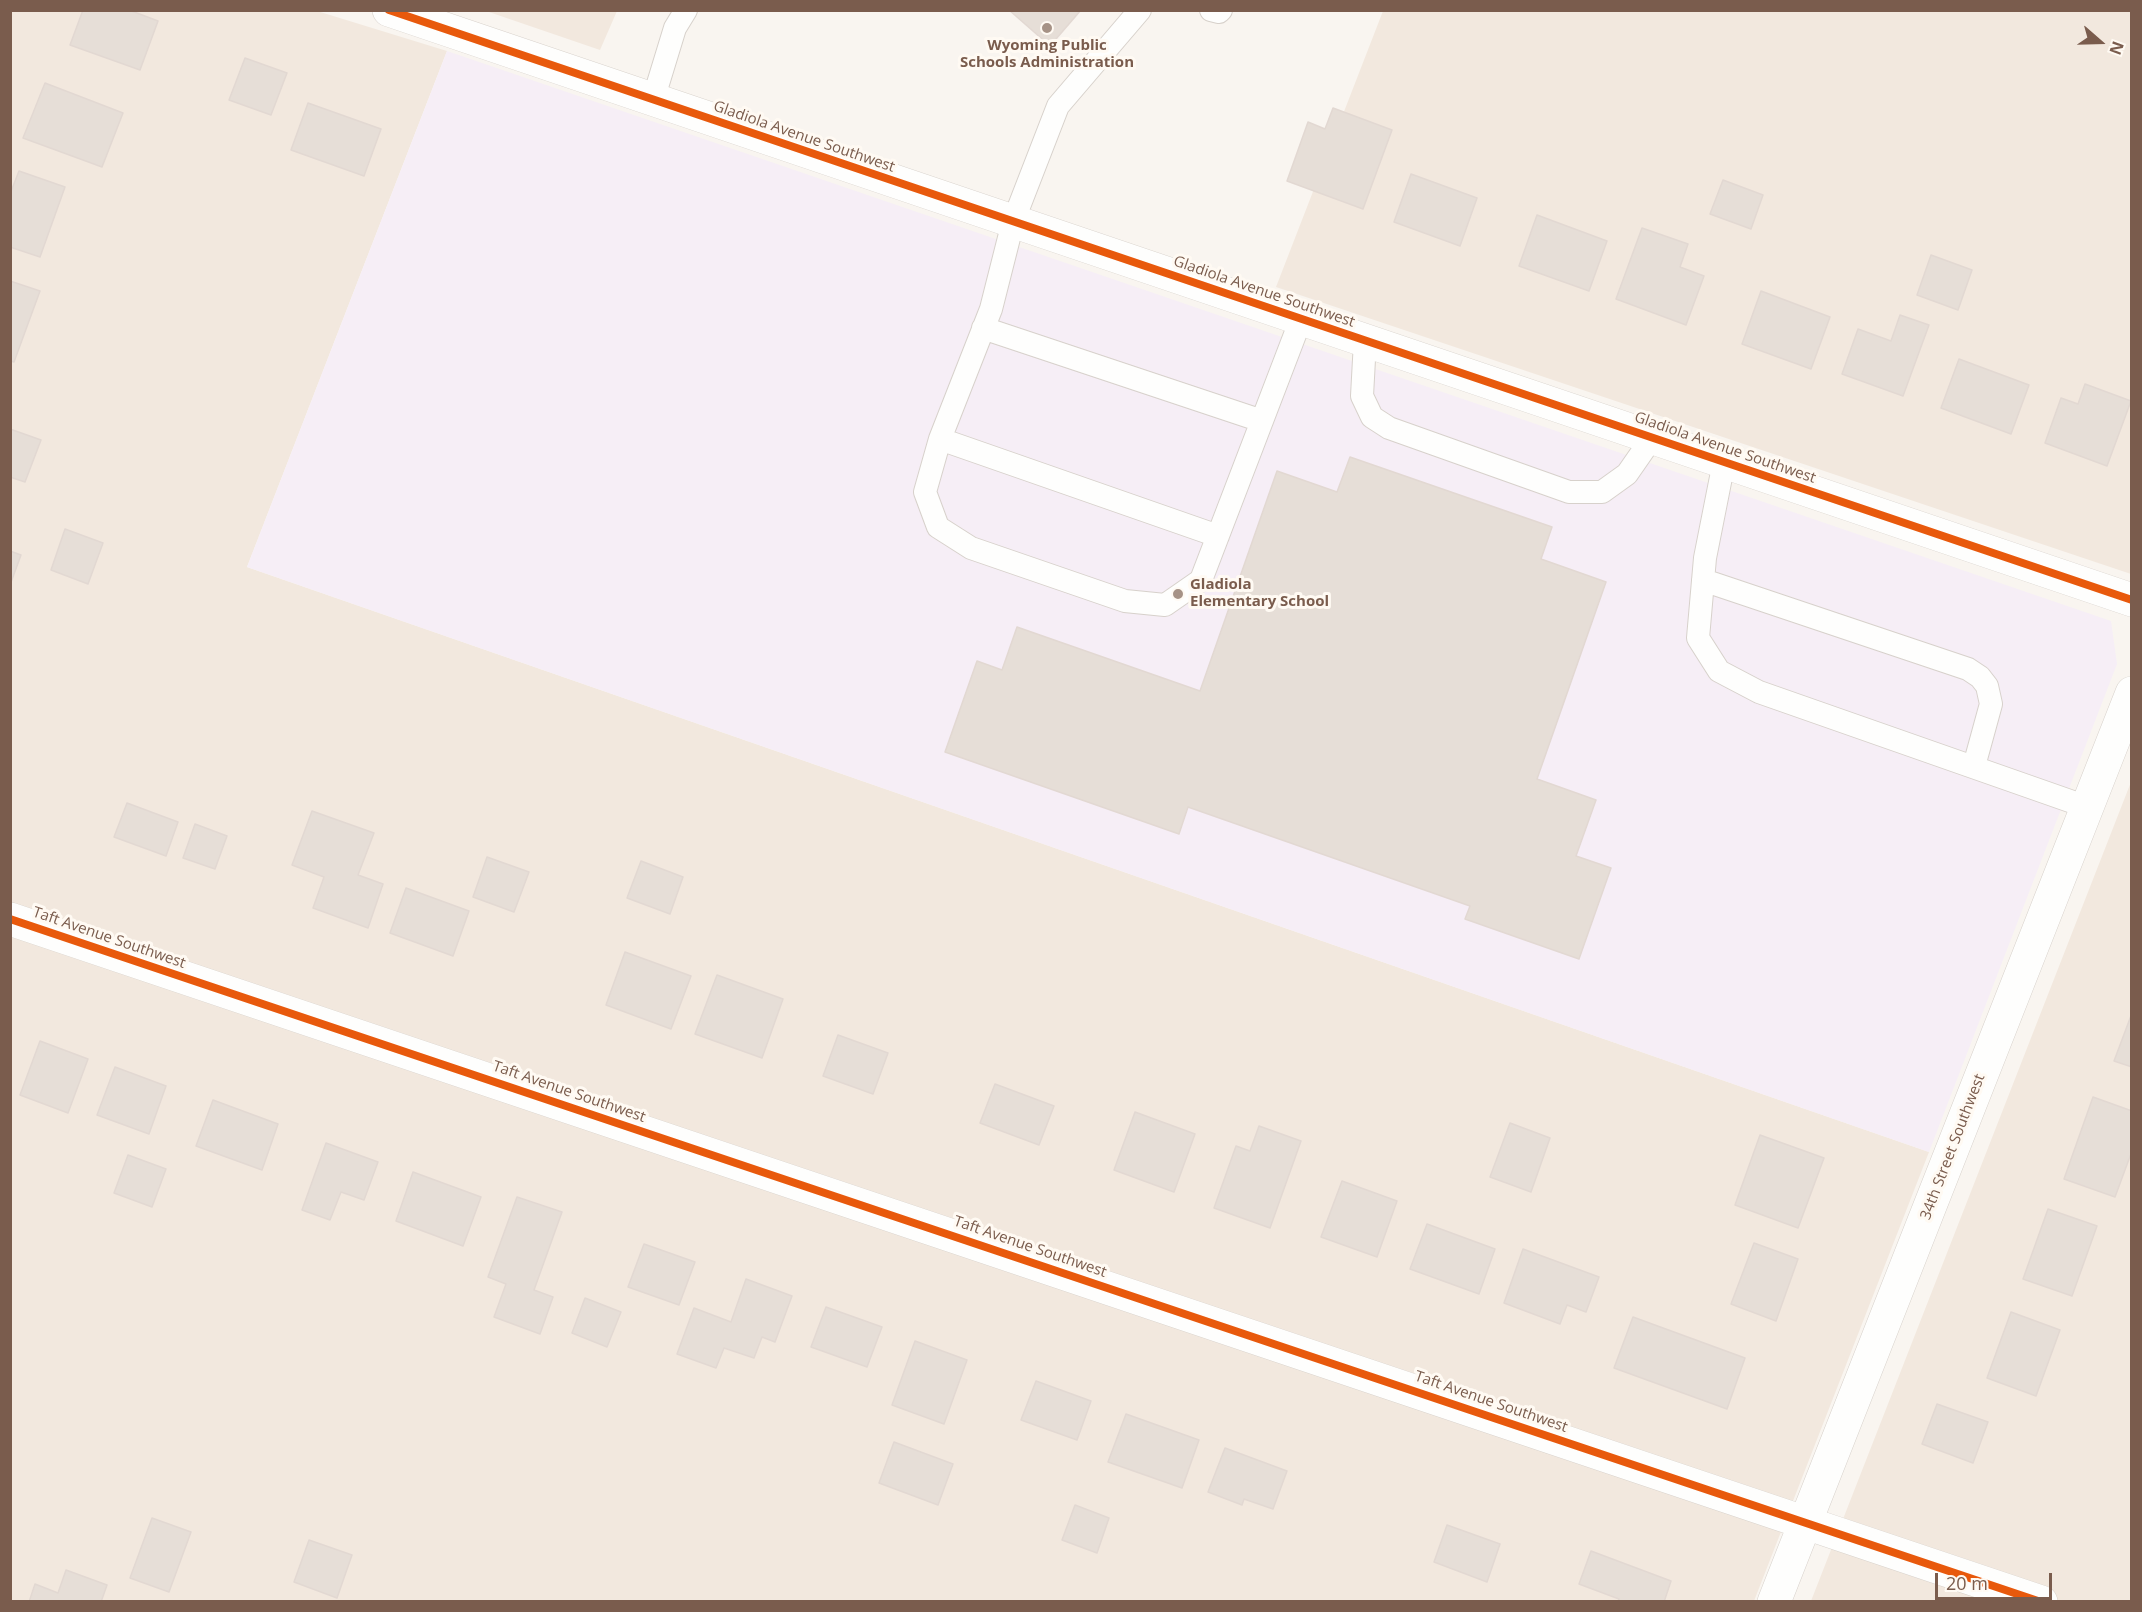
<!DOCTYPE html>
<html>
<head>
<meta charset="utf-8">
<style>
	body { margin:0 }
	#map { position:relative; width:2142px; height:1612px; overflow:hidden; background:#f9f5f0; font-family:"Open Sans",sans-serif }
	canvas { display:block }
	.frame { position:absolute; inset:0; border:12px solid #7a5c4d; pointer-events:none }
	.north { position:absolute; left:2070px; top:12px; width:60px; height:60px; -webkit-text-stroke:4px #fffaf3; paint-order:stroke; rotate:110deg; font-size:16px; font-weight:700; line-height:24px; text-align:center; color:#7a5c4d }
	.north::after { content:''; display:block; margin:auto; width:21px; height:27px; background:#7a5c4d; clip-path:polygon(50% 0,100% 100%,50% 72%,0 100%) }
	.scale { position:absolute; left:1935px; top:1573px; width:117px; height:27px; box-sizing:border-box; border:3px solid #7a5c4d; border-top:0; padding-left:8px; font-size:18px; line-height:21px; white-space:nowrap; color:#7a5c4d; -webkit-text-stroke:4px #fffaf3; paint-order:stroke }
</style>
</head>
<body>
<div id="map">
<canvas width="2142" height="1612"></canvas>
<div class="frame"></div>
<div class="north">N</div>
<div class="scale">20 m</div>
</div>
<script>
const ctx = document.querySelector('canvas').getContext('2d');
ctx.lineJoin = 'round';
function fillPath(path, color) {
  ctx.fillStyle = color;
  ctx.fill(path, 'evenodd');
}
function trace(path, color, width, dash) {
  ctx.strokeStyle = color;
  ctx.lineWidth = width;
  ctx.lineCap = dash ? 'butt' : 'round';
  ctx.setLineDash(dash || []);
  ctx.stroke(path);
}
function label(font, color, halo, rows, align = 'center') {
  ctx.font = font + ' "Open Sans",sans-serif';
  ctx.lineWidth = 6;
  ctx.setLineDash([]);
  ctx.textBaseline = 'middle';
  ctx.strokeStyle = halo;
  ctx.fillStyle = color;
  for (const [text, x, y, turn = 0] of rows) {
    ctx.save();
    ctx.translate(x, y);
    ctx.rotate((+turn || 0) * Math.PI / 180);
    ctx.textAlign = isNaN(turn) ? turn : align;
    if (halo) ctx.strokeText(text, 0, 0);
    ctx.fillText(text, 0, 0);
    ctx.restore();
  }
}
const residential = new Path2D(`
	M11,11H317L447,51L247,567L1929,1152L1754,1601L11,1602Z
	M486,11H617L600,50Z
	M1383,11H2131V574L1276,287Z
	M2131,782V1601H1811Z`);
const education = new Path2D(`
	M447,51L2111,621L2117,664L1929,1152L247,567Z`);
const building = new Path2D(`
	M83,10H129L158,21L140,70L70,45Z
	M1009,10H1081L1050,46Z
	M245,58L287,73L271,115L229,100Z
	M45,83L123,113L102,167L23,138Z
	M308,103L381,129L364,176L291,150Z
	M1333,108L1392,130L1363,209L1287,181L1308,122L1325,129Z
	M19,171L65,187L40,257L10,247V194Z
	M1411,174L1477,198L1460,246L1394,222Z
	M1723,180L1763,195L1751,229L1710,214Z
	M1537,215L1607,241L1589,291L1519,266Z
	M1642,228L1688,244L1680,267L1704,276L1686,325L1616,299Z
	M1931,255L1972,270L1958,310L1917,295Z
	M10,281L40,291L14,362L10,361Z
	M1761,291L1830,317L1811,369L1742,344Z
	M1900,315L1929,325L1903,396L1842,374L1858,329L1891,341Z
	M1959,359L2029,385L2011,434L1941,408Z
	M2085,384L2131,401L2107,466L2045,443L2061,398L2078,404Z
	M10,429L41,440L25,482L10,477Z
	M1350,457L1552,527L1541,559L1606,582L1537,779L1596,800L1576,856L1611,868L1579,959L1465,919L1470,906L1188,807L1179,834L945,752L977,661L1002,670L1017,627L1200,691L1277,471L1337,492Z
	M65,529L103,543L88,584L51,570Z
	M10,551L21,555L10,585Z
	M127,803L178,822L166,856L114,837Z
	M312,811L374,833L358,875L383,884L368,928L313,908L324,877L292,865Z
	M195,824L227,836L215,869L183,858Z
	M487,857L529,872L514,912L473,897Z
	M641,861L683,877L670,914L627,898Z
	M406,888L469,911L453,956L390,933Z
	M625,952L691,976L671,1029L606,1005Z
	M717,975L783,999L762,1058L695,1034Z
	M2132,1013V1067L2114,1061Z
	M838,1035L888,1053L873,1094L823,1076Z
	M40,1041L88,1059L68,1113L20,1095Z
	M115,1067L166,1086L149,1134L97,1115Z
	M995,1084L1054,1106L1039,1145L980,1123Z
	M2093,1097L2132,1111V1151L2115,1197L2064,1179Z
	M213,1100L278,1124L262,1170L196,1146Z
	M1135,1112L1195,1134L1174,1192L1114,1170Z
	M1510,1123L1550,1138L1531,1192L1490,1177Z
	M1259,1126L1301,1141L1270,1228L1214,1208L1236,1146L1250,1151Z
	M1760,1135L1824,1158L1798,1228L1735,1205Z
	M326,1143L378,1162L364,1200L341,1192L330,1220L302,1210Z
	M128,1155L166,1169L152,1207L114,1193Z
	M413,1172L481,1197L463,1246L396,1221Z
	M1342,1181L1397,1201L1377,1257L1321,1237Z
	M517,1197L562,1212L534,1290L553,1297L540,1334L494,1317L506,1284L488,1277Z
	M2048,1209L2097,1226L2072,1296L2023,1279Z
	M1427,1224L1495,1249L1479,1294L1410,1269Z
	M1754,1243L1798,1259L1776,1321L1731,1304Z
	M644,1244L695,1262L679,1305L628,1287Z
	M1523,1249L1599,1277L1586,1312L1567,1305L1560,1324L1504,1303Z
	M746,1279L792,1296L775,1342L762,1337L754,1358L724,1348L716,1368L677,1354L694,1308L731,1322Z
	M585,1298L621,1312L607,1347L572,1333Z
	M826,1307L882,1327L867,1367L811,1347Z
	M2011,1312L2060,1330L2036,1396L1987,1378Z
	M1633,1317L1745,1358L1727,1409L1614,1368Z
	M915,1341L967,1360L944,1424L892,1405Z
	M1036,1381L1091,1401L1077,1440L1021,1420Z
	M1937,1404L1988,1422L1973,1463L1922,1444Z
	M1126,1414L1199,1440L1182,1488L1108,1462Z
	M894,1442L953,1464L938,1505L879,1483Z
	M1225,1448L1287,1471L1273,1509L1244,1499L1242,1505L1208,1492Z
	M1075,1505L1109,1518L1097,1553L1062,1540Z
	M152,1518L191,1532L169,1592L130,1578Z
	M1447,1525L1500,1544L1487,1582L1434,1562Z
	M309,1540L352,1555L337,1598L294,1582Z
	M1591,1551L1671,1581L1664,1602H1618L1619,1599L1579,1584Z
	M66,1570L107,1585L101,1602H29L35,1584L58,1593Z`);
const service = new Path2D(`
	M1140,10L1058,106L1013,222L991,309L940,439L925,492L938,527L971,548L1125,601L1165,605L1201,580L1301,319
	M1211,10L1219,12L1221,10
	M653,100L675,28L686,10
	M983,328L1262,421
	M1365,341L1362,396L1372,417L1389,428L1569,492H1602L1627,474L1652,438
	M940,439L1218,536
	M1724,462L1705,558L1698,638L1719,671L1759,692L2087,807
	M1703,580L1968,669L1980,677L1987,686L1991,704L1974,766`);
const minor = new Path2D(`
	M389,10L2132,600
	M10,919L2041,1602
	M1774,1602L2132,693`);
const cycleway = new Path2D(`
	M389,10L2132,600
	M10,919L2041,1602`);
const markers = [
	[1047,28,6,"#a69286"],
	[1178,594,6,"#a69286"]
];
const poiNames = [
	["Wyoming Public",1047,46],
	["Schools Administration",1047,63],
	["Gladiola",1190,585,"left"],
	["Elementary School",1190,602,"left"]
];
const streetNames = [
	["Gladiola Avenue Southwest",804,137,19],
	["Gladiola Avenue Southwest",1264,292,19],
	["Gladiola Avenue Southwest",1725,448,19],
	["Taft Avenue Southwest",109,938,19],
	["Taft Avenue Southwest",569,1092,19],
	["34th Street Southwest",1953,1147,-69],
	["Taft Avenue Southwest",1030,1247,19],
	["Taft Avenue Southwest",1491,1402,19]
];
fillPath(residential, '#f2e8de');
fillPath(education, '#f6eef6');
fillPath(building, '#e6ded7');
trace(building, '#e2d8d2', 1.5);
trace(service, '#d7d1cb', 24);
trace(minor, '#d7d1cb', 34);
trace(service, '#fefefd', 22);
trace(minor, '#fefefd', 33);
trace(cycleway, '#e8590c', 8);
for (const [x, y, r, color] of markers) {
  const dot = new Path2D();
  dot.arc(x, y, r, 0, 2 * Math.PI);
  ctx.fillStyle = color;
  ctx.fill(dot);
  trace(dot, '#fffaf3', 2);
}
label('bold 15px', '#7a5c4d', '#fffaf3', poiNames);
label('15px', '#7a5c4d', '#fffaf3', streetNames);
</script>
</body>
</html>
